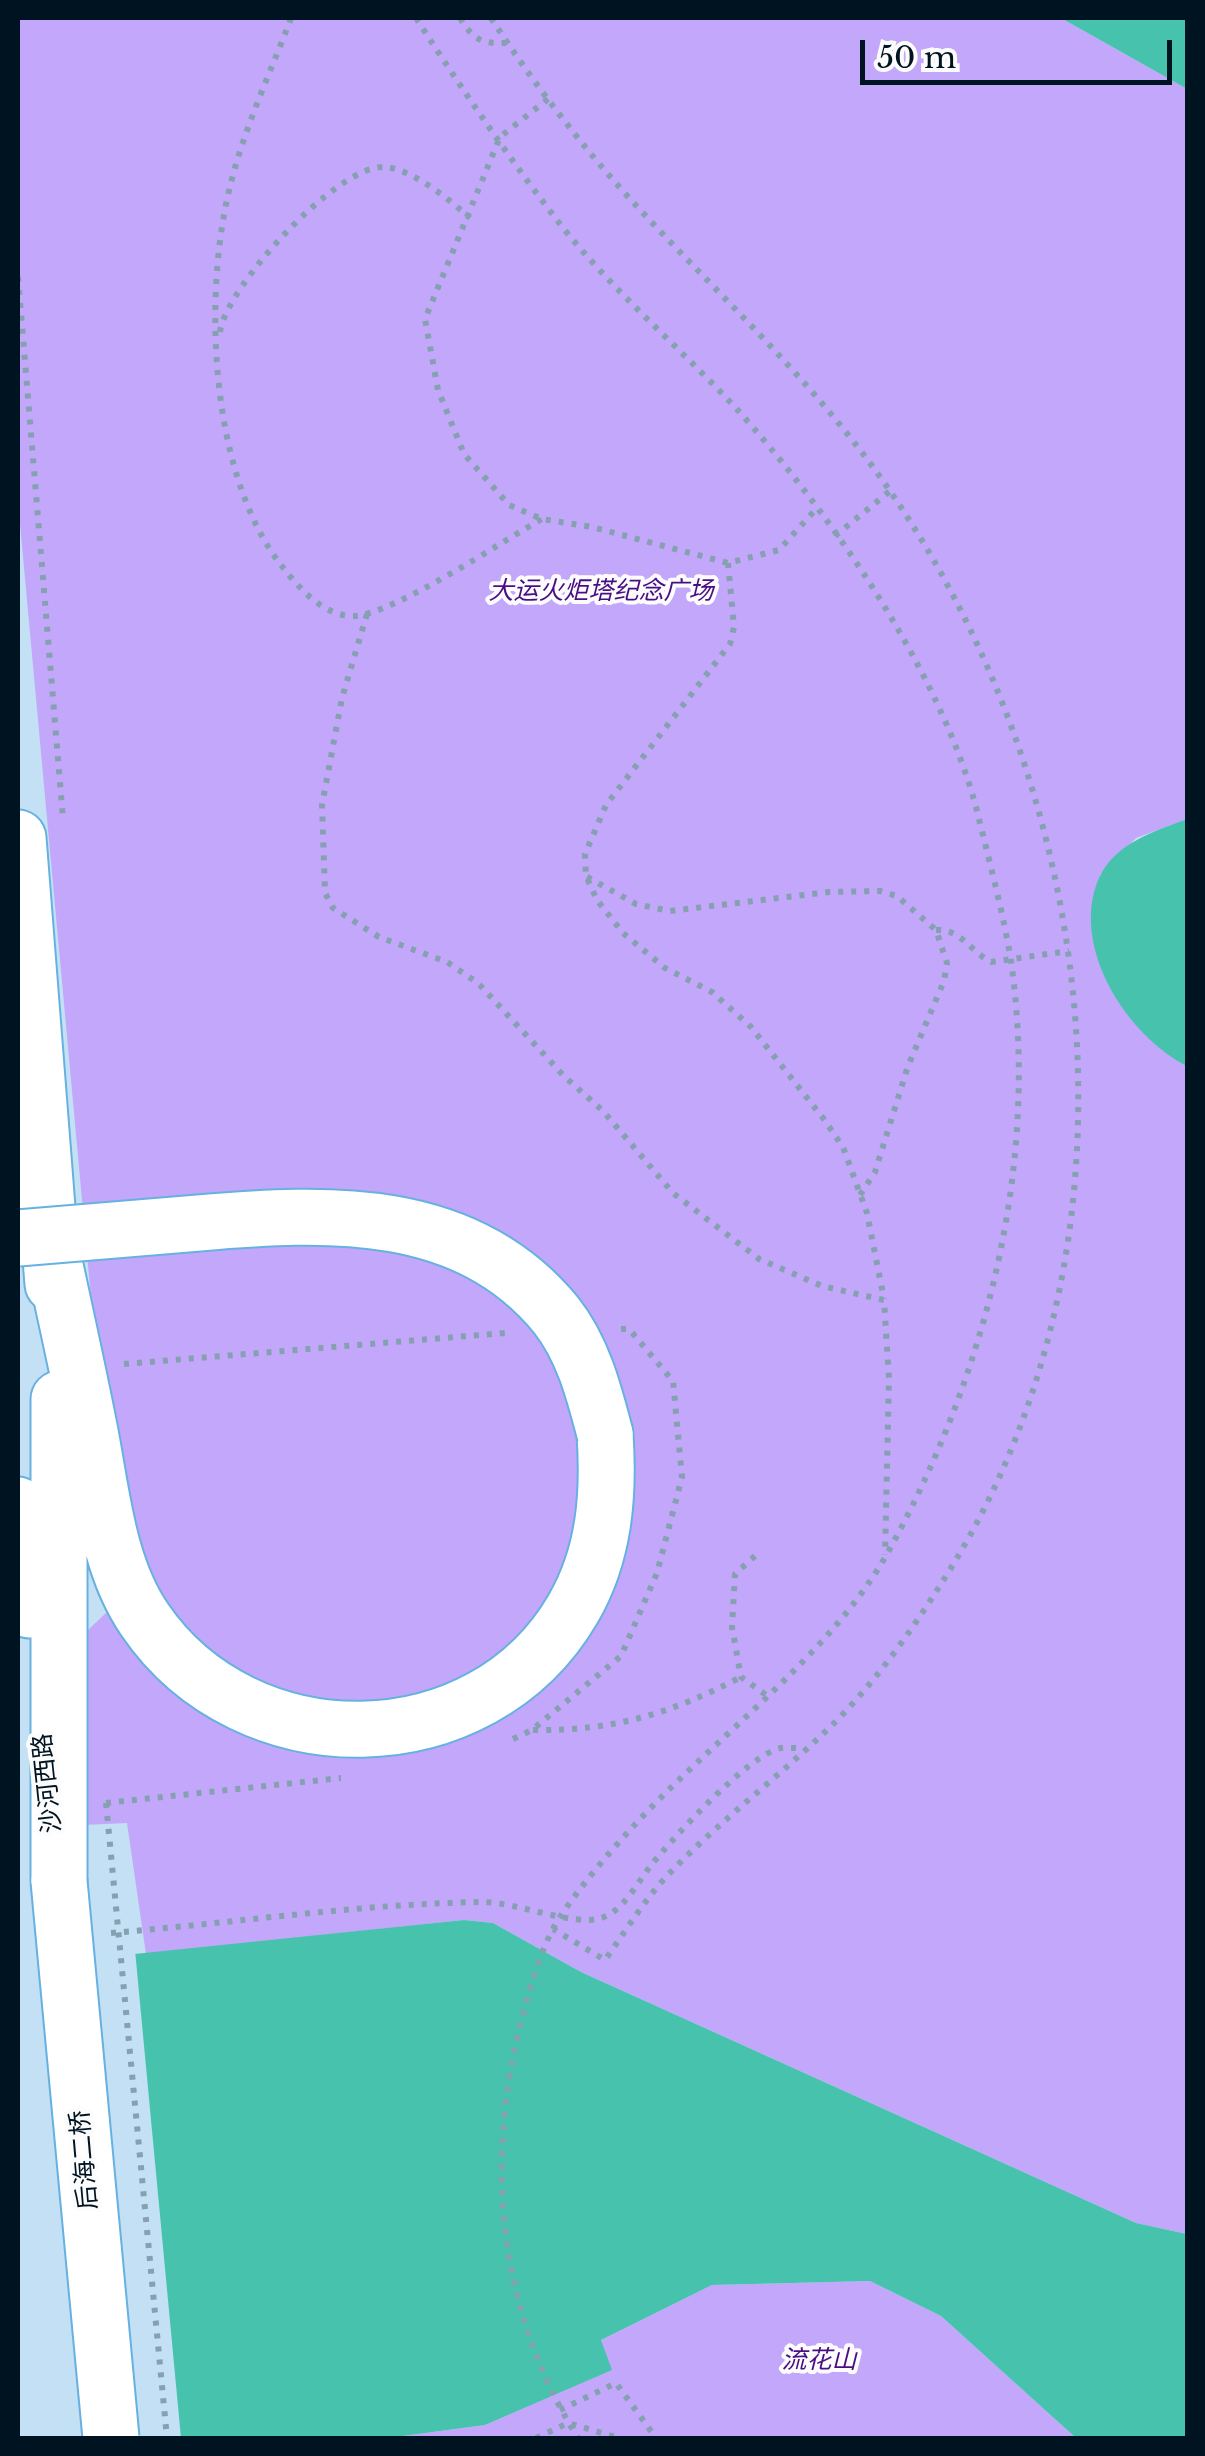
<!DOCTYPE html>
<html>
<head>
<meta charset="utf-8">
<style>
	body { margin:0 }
	#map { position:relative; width:1205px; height:2456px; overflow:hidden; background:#c3e0f4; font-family:"Libre Baskerville",serif }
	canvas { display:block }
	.frame { position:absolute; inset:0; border:20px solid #001321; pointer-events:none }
	.scale { position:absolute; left:860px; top:40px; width:312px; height:45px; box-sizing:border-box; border:5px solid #001321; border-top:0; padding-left:12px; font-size:30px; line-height:35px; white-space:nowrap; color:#001321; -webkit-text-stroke:8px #fcfcfc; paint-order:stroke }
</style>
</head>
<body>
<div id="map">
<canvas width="1205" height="2456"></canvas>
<div class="frame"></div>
<div class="scale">50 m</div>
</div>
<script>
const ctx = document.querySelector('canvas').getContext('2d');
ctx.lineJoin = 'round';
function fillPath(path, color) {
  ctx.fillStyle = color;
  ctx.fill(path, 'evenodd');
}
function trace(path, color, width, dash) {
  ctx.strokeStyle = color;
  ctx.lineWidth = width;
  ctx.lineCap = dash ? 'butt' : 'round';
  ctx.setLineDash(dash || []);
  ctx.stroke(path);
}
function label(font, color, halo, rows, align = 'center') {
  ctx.font = font + ' "Libre Baskerville","Noto Sans SC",serif';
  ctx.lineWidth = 8;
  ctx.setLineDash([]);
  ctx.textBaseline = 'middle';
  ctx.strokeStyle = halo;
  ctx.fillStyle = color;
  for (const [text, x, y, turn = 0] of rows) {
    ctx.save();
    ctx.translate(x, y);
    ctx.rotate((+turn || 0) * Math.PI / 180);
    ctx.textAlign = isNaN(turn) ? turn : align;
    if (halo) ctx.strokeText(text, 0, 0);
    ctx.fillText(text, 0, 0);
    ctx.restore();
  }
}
const green = new Path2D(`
	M18,18H1061L1187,89V819L1136,838L1100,875L1187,1060V2234L1136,2223L581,1972L493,1923L464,1920L146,1954L127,1823L83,1825L69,1648L107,1612L114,1620L99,1385L18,502Z
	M870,2281L941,2316L1076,2438H388L485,2425L611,2370L601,2340L712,2285Z`);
const water = new Path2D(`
	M1061,18H1187V89Z
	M1187,819H1188L1187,1066C1127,1036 1069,946 1099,878C1115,843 1155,831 1187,819Z
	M464,1920L493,1923L581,1972L1136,2223L1187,2234V2438H1076L941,2316L870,2281L712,2285L601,2340L612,2370L485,2425L388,2438H18V1966Z`);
const pier = new Path2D(`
	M135,1950L181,2438H18V1961Z`);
const path = new Path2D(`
	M291,18C272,69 247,122 233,175C202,285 208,472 281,565C298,587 323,616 353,616C391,616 504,540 542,519
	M416,18C461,88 509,158 560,224C612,290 677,345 734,406C830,512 941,672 977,811C989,860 1003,912 1011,961C1040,1165 986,1376 887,1554C828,1658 710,1741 630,1830C606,1856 580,1887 560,1917C541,1946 530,1988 521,2022C484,2163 499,2313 578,2438
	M460,18C473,39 481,44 506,43
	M491,18C532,81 580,144 631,200C719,296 815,382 890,491C1104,802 1153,1248 946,1576C913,1629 873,1686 827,1730C775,1780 716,1824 666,1877C643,1902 625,1932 605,1960L553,1929
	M548,99L500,137L425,319L438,390L464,454L509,505L542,519L592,527L728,563L779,550L816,509
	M18,277L63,819
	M220,332C226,287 337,165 384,167C411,168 450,200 470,218
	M835,536L890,491
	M728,563L734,627L730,644L606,805L585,854L586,876L597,900L623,933L665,968L712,992L751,1027L823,1118L843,1147L867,1213L884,1299
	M367,614L342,698L322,805L325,893L333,908L379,937L447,962L478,983L564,1076L603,1111L673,1193L759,1259L822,1286L884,1300L889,1378L885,1555
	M587,877L636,904L670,911L829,892L880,891L897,896L936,930L947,963L944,981L908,1066L875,1172L860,1195
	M936,930C960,928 971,952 991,962L1069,951
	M124,1364L505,1333
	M755,1556L735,1574L732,1627L741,1677L766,1695
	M533,1730C613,1731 670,1714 741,1677
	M513,1739L532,1730L621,1656L657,1573L682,1477L673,1381L629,1329H618
	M106,1803L341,1778
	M111,1933C234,1923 358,1904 482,1902C517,1902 574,1927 601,1918C624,1911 638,1881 652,1864C674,1837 749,1754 781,1748C788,1747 796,1748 804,1749
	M560,2410L616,2383L656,2438
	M536,2438L568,2423L619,2438`);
const primary = new Path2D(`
	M18,838L53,1284
	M51,1247C64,1309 78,1370 90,1432C102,1494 108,1567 145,1620C246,1768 481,1767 573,1609C605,1554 609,1495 605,1434
	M59,1399V1881
	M18,1505L29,1610`);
const pathBridge = new Path2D(`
	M106,1803L167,2438`);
const primaryBridge = new Path2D(`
	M18,1238C78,1233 138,1228 199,1223C327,1212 466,1205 556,1315C583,1349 594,1392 605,1434
	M59,1881L111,2438`);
const parkNames = [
	["大运火炬塔纪念广场",601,592],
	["流花山",819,2361]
];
const streetNames = [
	["沙河西路",48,1783,-96],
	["后海二桥",85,2160,-95]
];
fillPath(green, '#c3a7fb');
fillPath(water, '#47c3ad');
fillPath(pier, '#c3e0f4');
trace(primary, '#67b1e1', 59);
trace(path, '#86a0b2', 6, [5, 8]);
trace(primary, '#fff', 55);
trace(primaryBridge, '#67b1e1', 59, []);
trace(pathBridge, '#86a0b2', 6, [5, 8]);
trace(primaryBridge, '#fff', 55);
label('italic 25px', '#490e84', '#fcfcfc', parkNames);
label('25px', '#001321', '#fcfcfc', streetNames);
</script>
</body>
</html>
